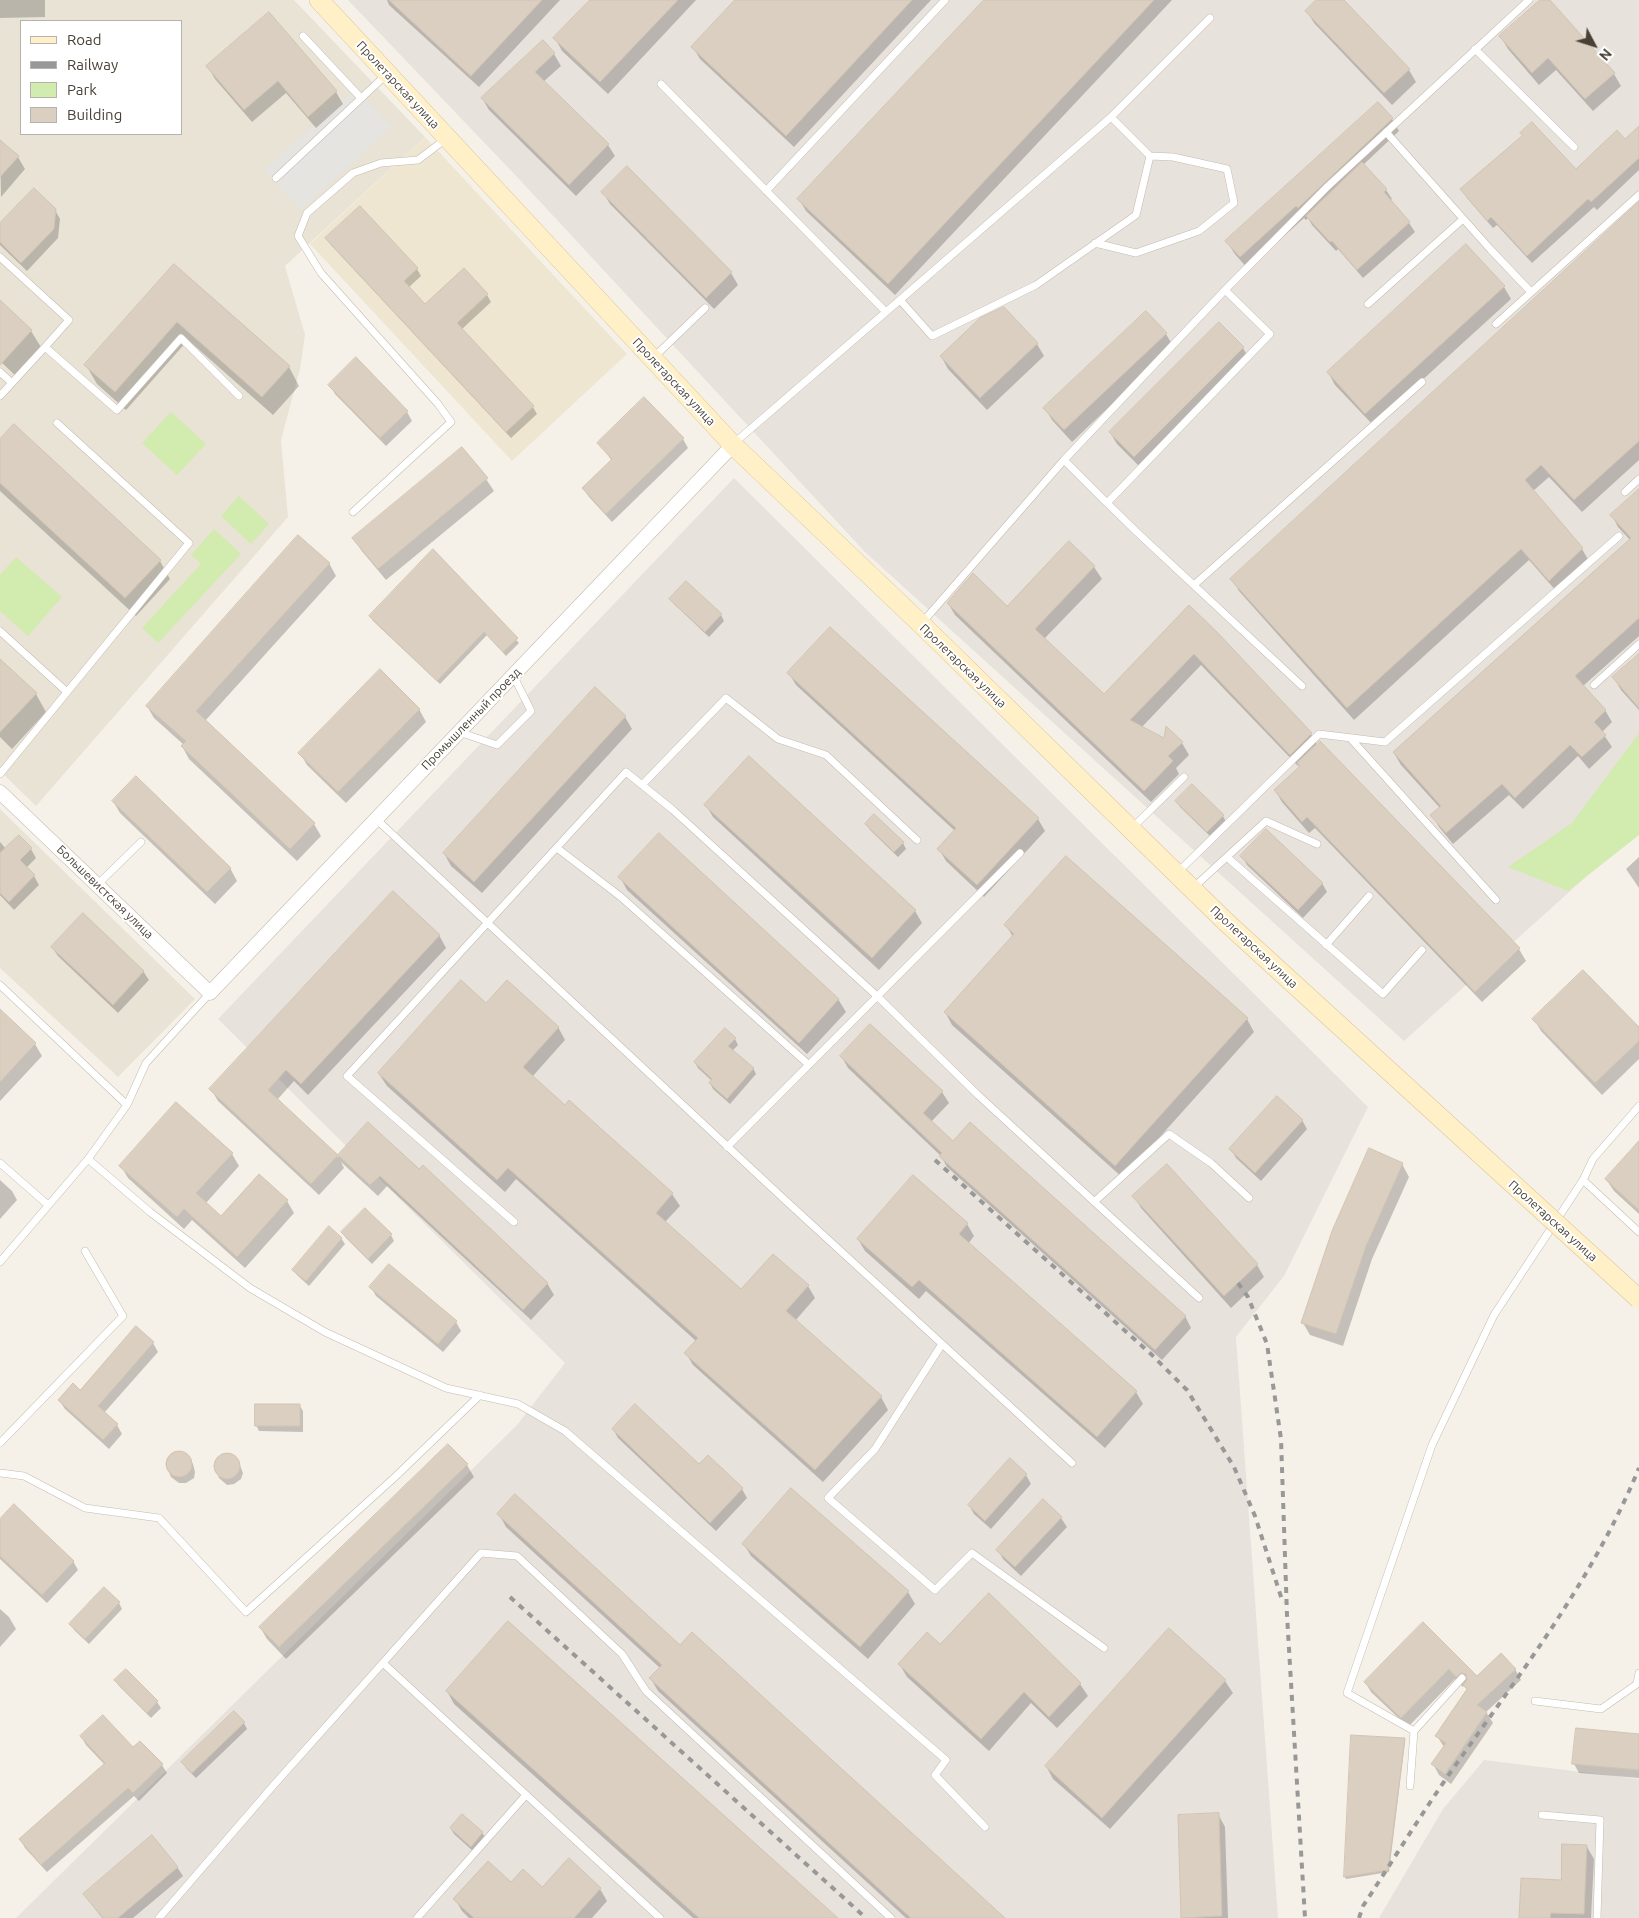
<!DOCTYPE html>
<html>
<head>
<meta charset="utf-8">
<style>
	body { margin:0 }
	#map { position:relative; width:1639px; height:1918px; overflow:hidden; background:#f5f1e8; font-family:Ubuntu,sans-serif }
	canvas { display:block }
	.legend { position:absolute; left:20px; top:20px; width:162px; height:115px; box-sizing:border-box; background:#fff; border:1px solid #b6b3af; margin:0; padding:6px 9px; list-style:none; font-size:15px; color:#494136 }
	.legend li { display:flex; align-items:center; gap:10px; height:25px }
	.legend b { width:25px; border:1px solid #b6b3af }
	.north { position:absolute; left:1569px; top:20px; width:50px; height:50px; -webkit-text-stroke:4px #fff; paint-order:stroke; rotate:130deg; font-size:14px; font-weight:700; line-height:20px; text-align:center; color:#494136 }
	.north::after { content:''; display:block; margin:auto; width:18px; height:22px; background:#494136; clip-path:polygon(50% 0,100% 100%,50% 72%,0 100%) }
</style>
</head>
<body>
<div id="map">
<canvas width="1639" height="1918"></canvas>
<ul class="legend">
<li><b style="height:6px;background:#fff0c8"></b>Road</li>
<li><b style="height:6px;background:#989898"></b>Railway</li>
<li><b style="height:14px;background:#d2ebaf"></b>Park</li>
<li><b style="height:14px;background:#dacfc0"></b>Building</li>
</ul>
<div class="north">N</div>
</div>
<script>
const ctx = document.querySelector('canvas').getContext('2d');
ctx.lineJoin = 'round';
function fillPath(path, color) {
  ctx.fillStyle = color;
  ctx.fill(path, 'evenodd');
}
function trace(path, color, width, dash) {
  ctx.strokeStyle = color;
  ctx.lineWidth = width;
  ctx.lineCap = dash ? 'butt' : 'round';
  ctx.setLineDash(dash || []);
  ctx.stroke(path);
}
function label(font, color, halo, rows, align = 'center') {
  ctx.font = font + ' Ubuntu,sans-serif';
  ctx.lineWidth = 4;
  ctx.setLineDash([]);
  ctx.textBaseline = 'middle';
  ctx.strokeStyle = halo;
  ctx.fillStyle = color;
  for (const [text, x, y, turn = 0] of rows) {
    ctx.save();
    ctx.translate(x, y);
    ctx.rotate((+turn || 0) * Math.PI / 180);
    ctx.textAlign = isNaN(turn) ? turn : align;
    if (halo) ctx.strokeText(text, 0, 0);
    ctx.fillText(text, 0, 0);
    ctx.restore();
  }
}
const residential = new Path2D(`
	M0,0H294L425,137L285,266L305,335L300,369L281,440L288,517L36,806L0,771ZM21,21H181V134H21Z
	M0,809L195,999L118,1077L0,968Z`);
const industrial = new Path2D(`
	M348,0H1639V829L1404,1041L865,552L519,179Z
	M734,478L1368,1107L1284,1276L1236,1337L1278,1918H16L517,1425L565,1363L218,1019Z
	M1484,1760L1639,1779V1918H1379L1443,1809Z`);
const education = new Path2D(`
	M425,137L627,354L512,461L310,244Z`);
const green = new Path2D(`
	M171,412L206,444L177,475L142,443Z
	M239,496L269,524L251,544L221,516Z
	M214,529L241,554L158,643L142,628L201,564L191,555Z
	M16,557L62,597L28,636L0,611V575Z
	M1639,733V835L1568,891L1508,867L1572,823Z`);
const parking = new Path2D(`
	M356,88L392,127L300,210L264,170Z`);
const shadow = new Path2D(`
	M0,0H45V17L0,18Z
	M387,0H560L479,87L389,5Z
	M591,0H696L608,94L562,51L555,38Z
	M736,0H931L794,147L700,59L693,47Z
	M986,0H1172L895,295L806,211L799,199Z
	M1318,0H1342L1409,70L1416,82L1392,105L1314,23L1307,11Z
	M1542,0H1548L1614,74L1621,86L1593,111L1556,70L1539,85L1508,49L1501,37Z
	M269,14L336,92L343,104L316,128L286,93L252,122L215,79L208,67Z
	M543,42L554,54L561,66L543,82L608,145L615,156L576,196L489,110L482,98Z
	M1378,104L1392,119L1399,131L1363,165L1386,190L1392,199L1390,201L1409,223L1415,232L1363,278L1338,249L1336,251L1312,225L1308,218L1306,220L1304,218L1248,269L1234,253L1227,241Z
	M1639,128V170L1597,210L1594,207L1532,263L1497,225L1493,228L1467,198L1462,190L1576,170L1625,141Z
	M0,141L18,157L25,169L1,197Z
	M603,192L731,273L738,285L714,309L610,204Z
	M1639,204V460L1582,512L1549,477L1533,491L1582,549L1589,561L1557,592L1529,560L1354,720L1239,591L1232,579Z
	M359,207L417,269L421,276L408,288L425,306L487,295L491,302L461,330L533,407L537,414L511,438L331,245L327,238Z
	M55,210L60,219L58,238L27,271L0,245V224Z
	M174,265L289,367L299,386L273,415L188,340L126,410L97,384L86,365Z
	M1504,287L1511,299L1373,425L1335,385L1328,372Z
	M0,302L31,331L44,352L19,379L0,361Z
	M1004,308L1037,344L1044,356L987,410L948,369L941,356Z
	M1219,324L1243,348L1250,360L1142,469L1117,444L1110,432Z
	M1166,334L1173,346L1072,442L1052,420L1045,408Z
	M356,359L407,412L412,421L386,446L335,394L330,385Z
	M683,439L688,448L612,522L589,497L583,488L612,461L599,443Z
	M0,441L160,561L170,579L136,616L0,491Z
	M486,479L494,491L386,580L361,550L354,538Z
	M1639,501V636L1583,686L1605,710L1612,722L1602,732L1612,747L1589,769L1578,756L1523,809L1509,795L1453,844L1439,827L1432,815L1440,808L1401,765L1394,753L1631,541L1618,527L1612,515Z
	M1069,543L1094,567L1102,579L1044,639L1104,696L1216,633L1311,734L1317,745L1320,743L1519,949L1526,961L1482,1002L1315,828L1309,833L1282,802L1275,790L1301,767L1300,764L1298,766L1201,665L1141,728L1165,740L1182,743L1189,755L1176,768L1179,774L1151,802L955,615L948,603L1007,607Z
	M433,551L519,643L506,656L487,635L440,684L373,621L370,616Z
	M329,563L336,576L205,721L314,824L321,836L297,861L189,759L182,746L184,745L154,718L147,706Z
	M686,582L721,615L724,621L709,637L674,604L671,599Z
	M1639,656V710L1621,690L1614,678Z
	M0,660L36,694L46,712L12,749L0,737Z
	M789,673L1038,819L1045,831L984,897L946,861L939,849L955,831L796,685Z
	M419,709L426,722L346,803L307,765L300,753Z
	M625,717L632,729L482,893L451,866L444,853Z
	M113,801L230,868L237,881L215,904L120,813Z
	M1177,801L1223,816L1226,822L1211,837L1180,807Z
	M706,805L915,911L922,923L879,970L713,817Z
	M866,824L903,843L906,849L898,857L870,830Z
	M0,842L6,849H31L36,858L26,868L34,876L39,885L14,910L0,895Z
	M1242,856L1322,883L1327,892L1303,918L1247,865Z
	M1639,857V888L1626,869Z
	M620,877L838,999L846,1012L807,1054L627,890Z
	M1006,925L1247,1019L1254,1032L1123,1178L952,1025L945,1012L1013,937Z
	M439,935L446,948L308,1095L294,1081L277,1100L338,1157L369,1124L547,1283L554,1295L531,1320L387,1186L378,1196L341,1162L344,1168L319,1195L218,1101L211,1089Z
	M52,947L143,971L149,980L118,1013L58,956Z
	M487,1005L558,1027L565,1040L532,1077L565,1107L570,1102L672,1194L680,1206L665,1222L741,1291L808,1286L815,1298L795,1321L881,1397L888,1410L823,1482L693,1365L686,1353L696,1341L516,1179L505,1192L387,1086L379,1074Z
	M0,1011L35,1044L42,1056L0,1101Z
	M1534,1019L1639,1028V1059L1602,1095L1541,1031Z
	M871,1025L942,1092L949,1103L931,1122L953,1142L1185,1316L1191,1328L1162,1360L947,1167L941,1156L848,1068L842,1057Z
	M735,1039L738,1045L732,1051L753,1068L756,1074L730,1104L713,1089L710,1083L712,1081L698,1068L695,1063Z
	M1302,1120L1307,1129L1261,1181L1236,1158L1231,1149Z
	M1639,1143V1214L1614,1191L1606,1179Z
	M232,1154L239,1166L206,1203L221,1217L287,1201L294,1213L245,1268L192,1220L184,1229L128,1178L121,1166Z
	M1402,1164L1409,1177L1372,1259L1343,1346L1310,1335L1303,1323Z
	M1167,1166L1257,1265L1264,1277L1231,1308L1141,1208L1134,1196Z
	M913,1177L967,1224L974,1236L968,1244L1136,1392L1143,1404L1105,1448L926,1291L919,1299L865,1251L858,1239Z
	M0,1180L12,1191L17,1200L0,1219Z
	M342,1233L391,1235L394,1241L372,1264L346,1238Z
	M341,1238L345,1244L309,1286L297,1275L293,1270Z
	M371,1287L456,1322L461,1331L443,1352L376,1296Z
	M153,1343L158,1352L104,1413L117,1425L122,1434L109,1449L65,1409L59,1400L80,1391Z
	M300,1406L303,1411V1432L259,1431L256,1425Z
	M613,1429L699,1466L742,1489L747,1498L716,1531L618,1438Z
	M174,1452H182L189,1457L193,1464L195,1472L194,1478L186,1483H179L171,1477L168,1470L166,1464L168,1458Z
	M230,1453L237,1458L243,1473L241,1479L234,1484L227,1485L219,1478L214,1465L216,1460L222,1454Z
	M467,1465L474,1477L286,1659L267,1639L260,1627Z
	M1026,1475L1031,1484L991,1529L974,1514L969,1505Z
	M791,1490L908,1592L915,1604L868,1659L751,1556L744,1544Z
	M1043,1501L1061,1518L1067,1527L1021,1576L1003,1559L998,1550Z
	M499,1514L680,1646L1003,1918H906L658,1691L651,1679L660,1668L506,1527Z
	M0,1521L73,1561L78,1570L47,1603L0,1559Z
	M104,1589L119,1603L122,1609L89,1644L74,1630L71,1624Z
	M989,1595L1080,1684L1088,1696L1057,1728L1031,1703L989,1751L907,1677L900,1665L940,1645Z
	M0,1609L9,1617L16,1629L0,1647Z
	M1423,1624L1477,1677L1515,1669L1521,1680L1486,1712L1493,1723L1451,1784L1439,1775L1433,1764L1444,1747L1437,1736L1468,1691L1465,1685L1463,1687L1455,1679L1408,1727L1371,1692L1365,1682Z
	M1169,1630L1225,1681L1233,1693L1110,1829L1053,1779L1046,1766Z
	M126,1670L157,1702L161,1708L151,1718L119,1686L116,1681Z
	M447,1691L835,1918H693L454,1704Z
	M244,1723L247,1729L196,1778L186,1768L183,1762Z
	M1639,1735V1778L1579,1773L1574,1764Z
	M81,1736L133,1749L162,1765L167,1773L139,1801L134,1796L47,1872L25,1848L20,1839L105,1765L86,1745Z
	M1404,1739L1405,1742L1389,1872L1346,1879L1345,1877Z
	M1218,1814L1225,1827L1228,1918H1182L1179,1816Z
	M451,1829L482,1833L486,1838L474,1852L454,1834Z
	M1587,1847L1594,1859L1591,1918H1520L1562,1881Z
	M569,1860L600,1889L607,1901L592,1918H469L462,1911L455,1899L511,1884L542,1889Z
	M177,1867L183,1876L133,1918H102L84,1894Z`);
const building = new Path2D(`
	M389,0H542L471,76Z
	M590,0H678L600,82L553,38Z
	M735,0H912L786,136L691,47Z
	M984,0H1154L888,284L797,199Z
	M1316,0H1344L1410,69L1384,93L1305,11Z
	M1540,0H1550L1615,73L1585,99L1548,58L1532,73L1499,36Z
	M269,12L337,91L308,117L278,81L244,110L206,66Z
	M543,40L555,53L535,72L609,144L569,185L481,98Z
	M1378,102L1393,118L1298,208L1296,206L1240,257L1225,241Z
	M1532,122L1576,169L1617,130L1625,139L1639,126V158L1591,202L1588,199L1527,256L1491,217L1487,221L1460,189L1523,135L1520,133Z
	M0,140L19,156L0,177Z
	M1362,162L1387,189L1384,192L1410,222L1357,270L1332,241L1330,242L1306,216Z
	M627,166L732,272L706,298L601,192Z
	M34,188L56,209L54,229L21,263L0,242V223Z
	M1639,202V441L1574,500L1541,465L1525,480L1583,548L1549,581L1521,549L1347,708L1230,579Z
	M360,206L418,268L404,281L425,304L464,268L488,294L457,323L534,406L506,432L325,238Z
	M1466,244L1505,286L1365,414L1327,372Z
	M174,264L290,366L262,397L177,322L115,392L84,365Z
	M0,300L32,330L0,365Z
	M1004,307L1038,343L980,398L940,356L980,318Z
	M1146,311L1167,333L1064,430L1043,408Z
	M1219,322L1244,347L1134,457L1109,432Z
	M356,357L408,411L380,438L328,385Z
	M644,397L684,438L606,514L582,488L612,459L597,443Z
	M14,424L161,560L125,598L0,483V439Z
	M462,447L488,478L378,569L352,538Z
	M1639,489V618L1575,676L1606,710L1594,722L1606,735L1582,757L1570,745L1515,798L1502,784L1446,833L1430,815L1441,806L1393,752L1631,538L1610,515Z
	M298,535L330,563L196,711L315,823L290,849L181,746L186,741L146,706Z
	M1069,541L1095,566L1035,629L1104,694L1189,605L1217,632L1312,733L1290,755L1194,654L1130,720L1164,738L1166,726L1183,742L1168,756L1173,761L1144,791L947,603L973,573L1007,606Z
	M433,549L518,638L503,652L484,632L437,681L369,616Z
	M686,581L722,614L705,632L669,599Z
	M830,627L1039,818L977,885L937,849L956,828L787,673Z
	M1639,654V708L1612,677Z
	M0,659L37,693L0,732Z
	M380,669L420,709L338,792L298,753Z
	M595,687L626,716L474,882L443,853Z
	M1320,741L1520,948L1475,992L1307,817L1302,822L1274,790L1300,766L1297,763Z
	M749,756L916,910L872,958L704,805Z
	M136,776L231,868L207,892L112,801Z
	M1192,784L1224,815L1207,832L1175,801Z
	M874,814L904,842L894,852L865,824Z
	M1266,829L1323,883L1298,910L1240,856Z
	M659,833L839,999L799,1043L618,877Z
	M19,835L32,848L20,860L35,875L9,902L0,893V853Z
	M1066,856L1248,1018L1115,1166L944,1012L1014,934L1004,925Z
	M393,891L440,935L301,1084L286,1070L268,1090L338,1155L311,1184L209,1089Z
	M83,913L144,971L113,1005L51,947Z
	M1583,970L1639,1027V1041L1595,1083L1532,1019Z
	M461,980L486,1003L507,980L559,1027L523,1067L565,1105L569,1100L673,1193L656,1213L741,1289L773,1254L809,1285L786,1311L882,1396L815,1470L684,1353L698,1338L508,1168L497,1180L378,1073Z
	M0,1009L36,1043L0,1082Z
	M870,1024L943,1091L923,1113L953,1141L970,1122L1186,1316L1155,1350L939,1156L942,1153L840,1056Z
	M725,1028L736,1038L728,1046L754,1068L727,1099L709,1083L712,1079L694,1062Z
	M1277,1096L1303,1120L1255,1173L1229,1149Z
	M176,1102L233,1153L196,1193L221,1216L259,1174L288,1200L237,1257L184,1209L177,1217L119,1166Z
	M368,1122L419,1169L423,1165L548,1283L523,1310L380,1176L370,1185L338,1155Z
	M1639,1141V1210L1605,1179Z
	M1369,1148L1403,1163L1366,1246L1336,1334L1301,1323L1332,1231Z
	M1167,1164L1258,1264L1224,1296L1132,1196Z
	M913,1175L968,1223L959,1234L1137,1391L1097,1437L919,1280L912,1287L857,1239Z
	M365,1208L392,1234L368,1259L341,1232Z
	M329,1226L342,1238L306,1281L292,1270Z
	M389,1264L457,1321L438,1344L369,1287Z
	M136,1326L154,1342L98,1406L118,1424L103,1440L58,1400L73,1383L80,1390Z
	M255,1404H300V1426H255Z
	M635,1404L699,1464L708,1455L743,1488L710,1523L612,1429Z
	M448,1444L468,1464L279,1647L259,1627Z
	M166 1464a13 13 0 1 1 26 0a13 13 0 1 1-26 0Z
	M214 1466a13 13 0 1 1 26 0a13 13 0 1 1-26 0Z
	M1010,1458L1027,1474L985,1521L968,1505Z
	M791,1488L909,1591L860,1647L742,1544Z
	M515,1494L680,1645L692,1632L1005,1918H911L649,1678L662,1665L497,1514Z
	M1043,1499L1062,1517L1015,1567L996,1550Z
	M14,1504L74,1561L42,1595L0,1556V1519Z
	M104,1587L120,1602L85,1639L69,1624Z
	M989,1593L1081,1683L1049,1717L1024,1692L981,1739L898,1664L927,1632L940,1644Z
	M508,1621L838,1918H699L446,1691Z
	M1423,1622L1477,1676L1501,1653L1516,1669L1477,1705L1487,1712L1445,1774L1431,1764L1446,1743L1435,1736L1467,1689L1463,1685L1467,1680L1466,1674L1461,1673L1456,1677L1449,1669L1401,1718L1364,1682Z
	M1169,1628L1226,1680L1102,1818L1045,1766Z
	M126,1669L158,1701L147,1713L114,1680Z
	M234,1711L245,1722L192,1773L181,1762Z
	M103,1715L133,1747L140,1741L163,1764L133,1793L128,1788L41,1865L19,1839L105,1763L80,1736Z
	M1576,1728L1639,1734V1770L1572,1764Z
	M1351,1735L1405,1738L1388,1870L1344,1877Z
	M1219,1813L1222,1916L1181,1918L1178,1815Z
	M462,1814L483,1832L471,1847L450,1828Z
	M152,1835L178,1867L118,1918H103L83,1894Z
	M1562,1844L1587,1845L1584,1914L1551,1913L1550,1918H1519L1521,1878L1561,1880Z
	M569,1858L601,1888L574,1918H474L453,1899L488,1861L511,1882L523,1869L542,1887Z`);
const lane = new Path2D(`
	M303,36L361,98
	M1475,49L1574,147
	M661,84L886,312L1111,117L1210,18
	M1386,132L1491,250L1531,292
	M276,178L387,74
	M766,191L945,0
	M1095,243L1136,253L1199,231L1234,203L1227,169L1173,157L1150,156
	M0,257L69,320L45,347
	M1225,290L1327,187L1529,0
	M900,300L932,336L1036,285L1136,215L1150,156L1111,117
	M1368,304L1463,219
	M1496,324L1639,195
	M653,358L705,308
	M0,372L12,383
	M0,396L45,347L117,410L181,338L239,396
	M733,444L886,312
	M1625,492L1639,479
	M1107,503L1140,535L1302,686
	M353,512L451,422L438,404L321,273L298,236L307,213L353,173L381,163L418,160L447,138
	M1194,585L1422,382
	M921,624L1064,460L1107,503L1270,334L1225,290L1064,460
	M0,631L67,692
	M1594,685L1639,644
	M459,732L497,745L531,711L513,675
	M1351,739L1496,900
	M0,774L189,543L57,423
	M642,785L726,698L778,739L826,755L917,840
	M376,819L785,1200L1072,1463
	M1132,828L1184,777
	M557,848L621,897L809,1065
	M1228,858L1383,994L1422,950
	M1177,873L1319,734L1385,742L1619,536
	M97,885L141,842
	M1194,887L1266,821L1317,844
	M1326,945L1369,896
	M0,985L127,1105
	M1639,1106L1593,1159L1583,1180L1639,1232
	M727,1147L1020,853
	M88,1159L150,1212L250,1288L325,1332L446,1388L518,1404L565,1431L946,1760L935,1775L985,1827
	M0,1163L48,1205
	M1094,1202L1169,1134L1211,1163L1249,1198
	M514,1222L347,1076L626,772L673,810L877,996L978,1095L1199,1298
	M0,1262L88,1159L127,1105L146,1063L210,993
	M942,1344L875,1449L828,1498L935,1590L972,1553L1104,1648
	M0,1443L123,1316L85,1251
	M0,1473L24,1476L85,1508L159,1518L246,1612L395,1477L480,1395
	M383,1663L660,1918
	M1462,1678L1414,1731L1347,1693L1432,1445L1494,1315L1583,1180
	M1535,1701L1601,1709L1637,1684L1639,1673
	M1410,1786L1414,1731
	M1542,1815L1600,1820L1597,1918
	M159,1918L272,1787L481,1553L517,1556L622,1654L646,1691L891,1918
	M417,1918L525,1796`);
const street = new Path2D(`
	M0,792L210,993L733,445`);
const secondary = new Path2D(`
	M319,0L733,445L921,624L1226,922`);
const rail = new Path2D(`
	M935,1160L1151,1354L1187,1390L1234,1467L1255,1516L1283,1603
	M1238,1283L1248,1297L1267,1344L1281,1439L1287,1615L1305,1918
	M510,1597L866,1918
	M1359,1918L1363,1906C1392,1862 1420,1816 1450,1773C1519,1675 1593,1580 1639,1468`);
const secondaryBridge = new Path2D(`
	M1226,922L1639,1299`);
const streetNames = [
	["Пролетарская улица",398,85,47],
	["Пролетарская улица",674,382,47],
	["Пролетарская улица",963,666,44],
	["Промышленный проезд",471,719,-46],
	["Большевистская улица",105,892,44],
	["Пролетарская улица",1254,947,43],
	["Пролетарская улица",1553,1221,42]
];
fillPath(residential, '#e9e3d6');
fillPath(industrial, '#e8e2dd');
fillPath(education, '#efe6d2');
fillPath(green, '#d2ebaf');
fillPath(parking, '#e6e4e0');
fillPath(shadow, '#0003');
fillPath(building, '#dacfc0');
trace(building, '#d3c4b0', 1);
trace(lane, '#c4bbad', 8);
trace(street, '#c4bbad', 15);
trace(secondary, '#dbc698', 20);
trace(lane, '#fff', 7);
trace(street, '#fff', 14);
trace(secondary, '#fff0c8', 19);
trace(rail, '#989898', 4, [6, 6]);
trace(secondaryBridge, '#dbc698', 20, []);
trace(secondaryBridge, '#fff0c8', 19);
label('12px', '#494136', '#fff', streetNames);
</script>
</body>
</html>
